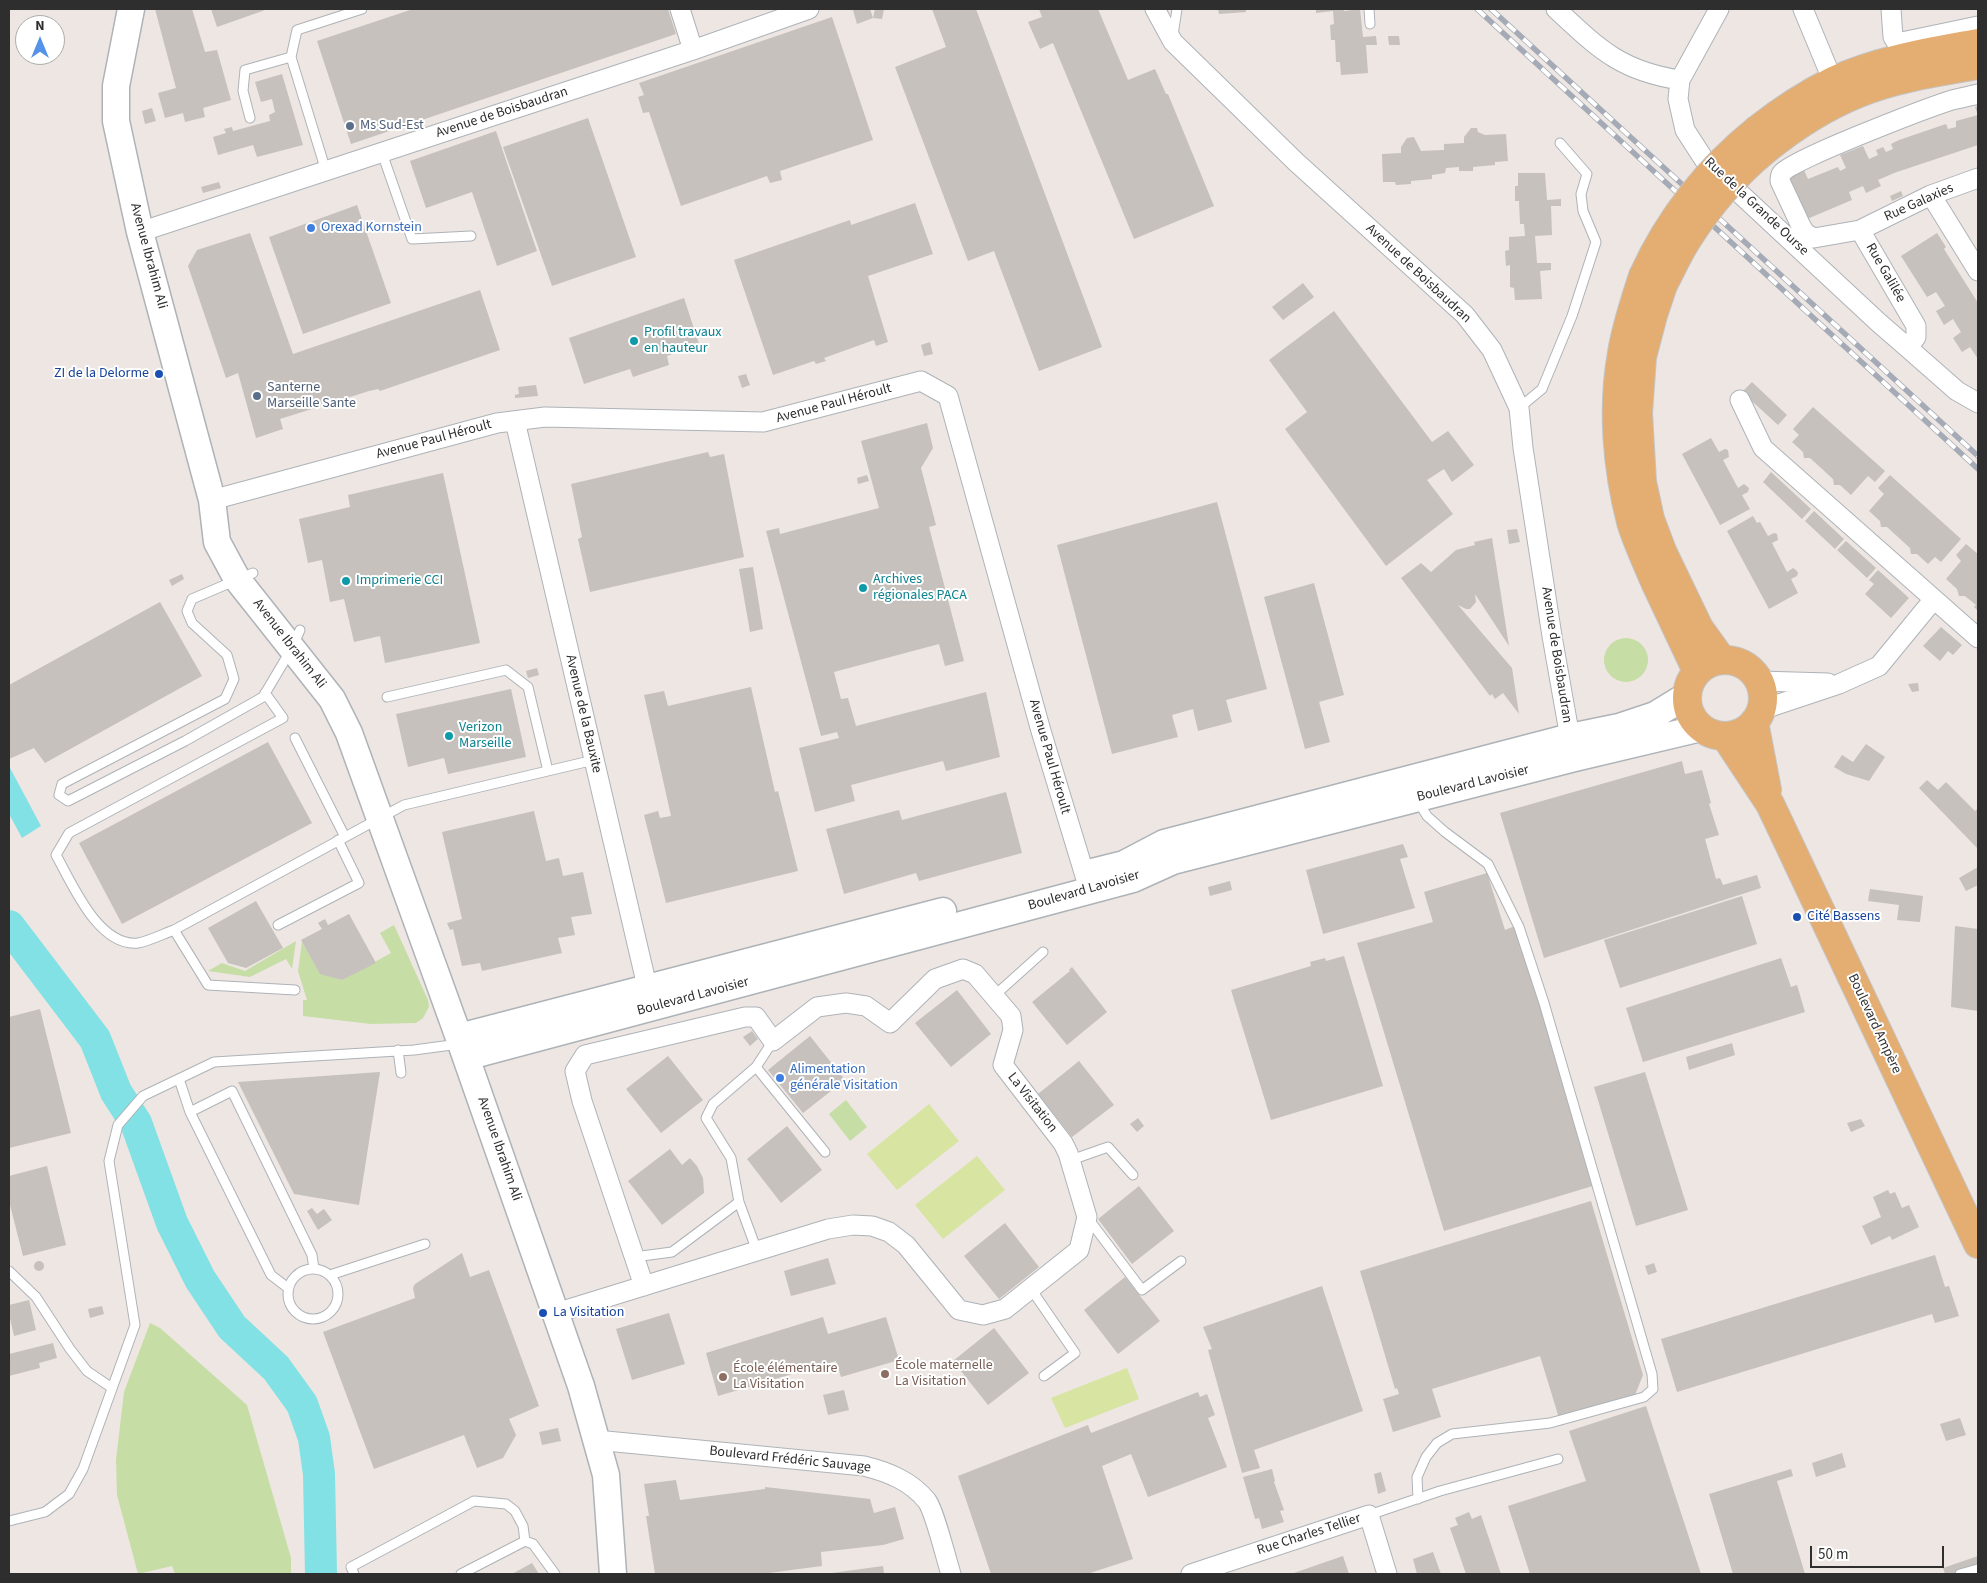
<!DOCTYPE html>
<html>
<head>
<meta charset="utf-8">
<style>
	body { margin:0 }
	#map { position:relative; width:1987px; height:1583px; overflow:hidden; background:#ede6e2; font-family:"Source Sans 3",sans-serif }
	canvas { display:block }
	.frame { position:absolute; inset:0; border:10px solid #2e2e2e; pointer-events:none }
	.north { position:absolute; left:15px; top:15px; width:50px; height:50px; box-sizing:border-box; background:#fff; border:1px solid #ababab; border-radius:50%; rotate:0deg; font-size:14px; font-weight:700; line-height:20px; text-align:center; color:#2e2e2e }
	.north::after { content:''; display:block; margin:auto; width:18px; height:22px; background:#5493e9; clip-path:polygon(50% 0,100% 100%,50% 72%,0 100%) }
	.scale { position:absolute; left:1810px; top:1546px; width:134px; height:22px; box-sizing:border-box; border:2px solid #2e2e2e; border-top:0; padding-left:6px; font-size:15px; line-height:18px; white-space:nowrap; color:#2e2e2e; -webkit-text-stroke:4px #fff; paint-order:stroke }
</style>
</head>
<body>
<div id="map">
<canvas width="1987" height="1583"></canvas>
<div class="frame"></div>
<div class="north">N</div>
<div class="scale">50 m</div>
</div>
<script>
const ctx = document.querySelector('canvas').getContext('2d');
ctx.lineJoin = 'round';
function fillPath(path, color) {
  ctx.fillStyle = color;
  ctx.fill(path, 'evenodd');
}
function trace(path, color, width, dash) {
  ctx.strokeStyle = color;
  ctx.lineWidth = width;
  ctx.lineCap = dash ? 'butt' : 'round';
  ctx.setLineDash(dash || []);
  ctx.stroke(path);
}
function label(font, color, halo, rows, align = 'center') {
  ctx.font = font + ' "Source Sans 3",sans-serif';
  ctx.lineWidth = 4;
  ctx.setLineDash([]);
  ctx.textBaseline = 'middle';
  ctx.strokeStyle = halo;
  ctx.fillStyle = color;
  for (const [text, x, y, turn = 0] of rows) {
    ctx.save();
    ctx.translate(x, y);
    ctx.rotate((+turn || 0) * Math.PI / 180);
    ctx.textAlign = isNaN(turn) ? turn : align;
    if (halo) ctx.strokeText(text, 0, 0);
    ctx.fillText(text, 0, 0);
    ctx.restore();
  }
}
const green = new Path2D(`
	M1604 660a22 22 0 1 1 44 0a22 22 0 1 1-44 0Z
	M394,925L428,1000L429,1007L423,1018L416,1023L371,1024L303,1016V1000H307L298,971L302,942L320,973L342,980L391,953L380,933Z
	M296,941L292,969L286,959L250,977L208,971L222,963L245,971Z
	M846,1100L867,1127L850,1141L829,1114Z
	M150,1323L160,1328L247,1405L291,1558V1574H175L172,1566L138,1574L117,1495L116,1460L124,1392Z`);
const pitch = new Path2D(`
	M929,1104L959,1141L897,1190L867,1154Z
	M977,1156L1005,1190L943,1239L915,1205Z
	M1127,1368L1139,1399L1065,1428L1051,1398Z`);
const water = new Path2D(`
	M9,766L41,826L22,838L9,814Z`);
const river = new Path2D(`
	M9,926L95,1039L116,1092L136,1123L172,1223L200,1279L232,1327L276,1368L302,1404L314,1438L319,1474L321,1574`);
const building = new Path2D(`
	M155,9H192L205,52L217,50L231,100L203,108L205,117L185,122L183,113L165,118L158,93L176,88Z
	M211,9H268L217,27Z
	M413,9H668L676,34L351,144L317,41Z
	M857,9H870L873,18L857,24L853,10Z
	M875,9H884L882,19L873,18Z
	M932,9H976L1102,347L1039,371L994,251L968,261L895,67L946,47Z
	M1039,9H1098L1128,80L1155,69L1166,94H1168L1214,206L1134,239L1053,43L1040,49L1028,22L1042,17Z
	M1218,9H1246V12L1219,14Z
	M1316,9H1343L1344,11L1360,9L1363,37L1376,36L1377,45H1366L1368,73L1341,75L1340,62H1336L1335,40H1331L1330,25L1334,24L1333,11L1316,13Z
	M832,17L873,140L780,171L782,180L770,183L767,176L681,206L649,112L643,113L638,97L644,95L639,83Z
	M1388,36H1399L1400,45H1389Z
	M282,74L303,145L257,157L253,145L218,155L213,137L226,133L224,129L232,127L233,131L270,121L269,115L275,112L272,99L261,102L255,82Z
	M1978,106V145L1894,173L1878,180L1881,186L1866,193L1863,186L1849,192L1852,200L1807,219L1785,178L1804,170L1808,179L1838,167L1840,171L1846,168L1840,155L1863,146L1869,159L1878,155L1876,150L1883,147L1886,152L1893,149L1891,144L1899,140L1946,124L1948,129L1956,127V121L1978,115L1975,107Z
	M152,108L156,121L145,124L142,111Z
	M588,118L636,257L552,286L503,147Z
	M1471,128H1477L1478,132L1485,135L1506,134L1508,161L1495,162V165L1473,167V171H1459V167L1446,168L1445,173L1432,175V179L1411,181V184L1396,185L1395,182H1383L1382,154L1401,153V147L1407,138L1414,137L1421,151L1444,150V144L1464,143V137Z
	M496,131L537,251L497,266L472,192L426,208L410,161Z
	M1518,173H1545L1547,200L1561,199V206H1551L1552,235L1535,236L1537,263H1551V270L1540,271L1542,299L1515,300L1514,288L1510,287V265L1506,266L1505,251L1509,250V237L1525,236L1524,224H1520L1519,201H1515V186H1518Z
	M219,182L221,188L203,193L201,187Z
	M1901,191L1903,196L1892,201L1890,196Z
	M915,203L933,254L868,276L888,342L876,346L874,340L824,358L826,361L816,364L814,361L773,375L734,260L850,220L851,225Z
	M357,205L391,303L303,334L269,237Z
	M250,233L293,354L480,290L500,350L380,391L378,389L369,391L280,419L283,429L256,438L238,373L226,378L188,266L197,250Z
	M1937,233L1946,247L1944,249L1978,303V359L1970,347L1962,352L1953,338L1961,332L1953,319L1944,325L1936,311L1945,306L1936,292L1927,297L1901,256Z
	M1303,283L1314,297L1283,320L1272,307Z
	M684,298L699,344L667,356L669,365L633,377L630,369L584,384L569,338Z
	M1334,311L1432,442L1448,431L1474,465L1452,482L1444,469L1427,480L1453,514L1386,566L1285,429L1307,412L1269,360Z
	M930,342L933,354L924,356L921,345Z
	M746,374L750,385L742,388L738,376Z
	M1752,382L1787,415L1778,425L1742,392Z
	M536,385L538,396L515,398V395L519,394L518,387Z
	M1813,407L1885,471L1875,482L1868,476L1851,495L1840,485H1834L1833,479L1810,458H1804L1803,452L1792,442L1799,435L1793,429Z
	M927,423L933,448L921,468L936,525L929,527L964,661L945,666L939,644L834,672L841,699L848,698L856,726L986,692L1000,757L946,771L943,761L851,785L855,801L815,812L799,748L839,738L837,732L821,736L766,531L779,528L780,534L879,508L861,441Z
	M1711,438L1719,452L1725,449L1728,450L1729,457L1723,460L1738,488L1744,484L1749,488L1748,492L1742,495L1750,509L1720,525L1682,454Z
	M708,452L710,457L724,454L744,557L590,592L578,539L582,537L571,484Z
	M1771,472L1811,509L1802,519L1763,482Z
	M443,473L480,643L385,663L380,636L354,642L344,599L330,602L322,560L308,563L299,519L350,507L348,495Z
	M867,475L869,481L858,484L857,478Z
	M1890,475L1961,539L1941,562L1935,557L1928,564L1917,554H1911L1910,548L1887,527H1881L1880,521L1869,511L1884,494L1878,488Z
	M1217,502L1267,689L1226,700L1232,722L1198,731L1193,709L1172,715L1178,737L1112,754L1057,545Z
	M1814,511L1844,539L1835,549L1805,521Z
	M1753,516L1757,523L1760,522L1768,536L1774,533L1777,534L1778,540L1772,543L1787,572L1793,568L1796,570L1798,573L1797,576L1791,579L1798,593L1769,609L1727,531Z
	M1517,529L1520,542L1509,544L1507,530Z
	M1492,538L1509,646L1475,594L1476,602L1470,609H1466L1458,605L1512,668L1519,714L1503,693L1495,699L1492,694L1490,696L1401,578L1421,563L1431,572L1456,550L1475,545L1474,542Z
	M1846,541L1876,568L1867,578L1837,550Z
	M1966,544L1978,554V611L1974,607L1976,605L1965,596H1959L1957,589L1946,579L1961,561L1956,555Z
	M753,567L763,629L750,632L739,569Z
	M1878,570L1909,598L1891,618L1865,594L1874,584L1869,580Z
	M182,574L184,579L172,586L169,580Z
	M1314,583L1344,695L1319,702L1330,742L1305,749L1264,597Z
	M160,602L202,676L45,763L34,748L9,759V685Z
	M1941,627L1962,645L1953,655L1948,651L1940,661L1923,646Z
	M537,668L539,675L528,678L526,671Z
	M1918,683L1919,691L1912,692L1908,684Z
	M751,687L775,792L778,791L798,871L666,903L644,815L658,811L660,818L671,816L644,695L664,691L668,706Z
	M511,689L526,757L448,774L444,758L408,767L396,714Z
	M268,742L312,823L122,924L79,843Z
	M1866,744L1885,757L1869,781L1846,774L1834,767L1842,755L1853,762Z
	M1682,761L1685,774L1702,770L1711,803L1709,804L1719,835L1705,839L1716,879L1720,878L1723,885L1757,875L1761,888L1544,958L1500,813Z
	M1927,780L1938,790L1946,782L1975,811L1978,808V849L1919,788Z
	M1006,792L1022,853L919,881L916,873L844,894L826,829L899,810L902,820Z
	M534,811L546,861L559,858L563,876L583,872L592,914L571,917L575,935L558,938L562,953L482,971L480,963L462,966L453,929L450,930L447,923L462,919L442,832Z
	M1403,844L1408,857L1400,859L1415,908L1323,934L1306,870Z
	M1978,867V885L1966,891L1959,878Z
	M1487,873L1505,930L1515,926L1596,1185L1444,1231L1357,943L1433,922L1424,892Z
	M1230,881L1232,890L1210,896L1208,887Z
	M1870,889L1923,896L1920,922L1897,920L1899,905L1868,901Z
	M1742,896L1757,944L1620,988L1604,940Z
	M256,901L283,948L246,968L228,963L208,928Z
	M349,914L376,963L342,980L320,974L301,940L322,929L318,923L325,919L328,925Z
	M1955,926L1978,929V1011L1951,1007Z
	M1344,956L1383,1086L1271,1120L1231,990L1311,966L1310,962L1325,958L1326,961Z
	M1781,958L1791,987L1797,985L1805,1012L1643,1062L1626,1008Z
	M1072,967L1107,1012L1067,1045L1032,1002L1070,971L1069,970Z
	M957,990L991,1034L951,1067L915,1023Z
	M40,1009L71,1133L9,1148V1017Z
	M752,1031L758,1039L750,1046L743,1037Z
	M810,1036L845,1080L803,1113L768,1070Z
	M1732,1043L1735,1055L1689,1070L1686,1057Z
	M668,1056L703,1100L661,1133L626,1089Z
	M1079,1061L1114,1105L1072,1137L1038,1094Z
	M380,1072L359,1205L294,1194L238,1082Z
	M1645,1072L1688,1210L1636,1226L1594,1087Z
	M1138,1118L1144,1126L1137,1132L1130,1124Z
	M1861,1119L1865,1126L1851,1132L1847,1123Z
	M787,1126L822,1170L781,1203L747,1159Z
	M670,1149L682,1165L690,1158L697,1166L703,1178L704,1193L662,1225L628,1181Z
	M47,1166L66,1245L23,1256L9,1201V1176Z
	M1139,1186L1174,1231L1132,1264L1098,1219Z
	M1888,1190L1890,1194L1895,1192L1902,1208L1909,1205L1919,1227L1892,1240L1890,1236L1871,1245L1862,1226L1881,1217L1873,1197Z
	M1591,1201L1643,1375L1635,1395L1559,1418L1540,1356L1432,1389L1441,1417L1393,1432L1383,1399L1399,1394L1397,1388L1395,1389L1360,1271Z
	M312,1208L317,1214L324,1209L332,1220L318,1230L307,1211Z
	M1005,1223L1039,1267L999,1299L964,1256Z
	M462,1253L470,1277L489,1270L539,1406L509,1419L516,1435L503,1458L477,1468L464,1435L374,1469L323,1332L415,1298L413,1288L415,1284Z
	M1935,1255L1945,1287L1949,1286L1959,1316L1935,1323L1932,1314L1677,1392L1661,1339Z
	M828,1258L836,1284L791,1296L784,1271Z
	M34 1266a5 5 0 1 1 10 0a5 5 0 1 1-10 0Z
	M1654,1263L1657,1272L1648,1275L1645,1266Z
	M1125,1277L1160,1321L1118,1354L1084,1310Z
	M1322,1286L1363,1411L1254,1450L1260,1468L1242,1473L1208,1350L1212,1349L1203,1327Z
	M29,1300L36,1330L14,1336L9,1314V1305Z
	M102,1306L104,1314L90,1318L88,1309Z
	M669,1313L685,1364L632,1380L616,1329Z
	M823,1317L828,1334L886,1317L899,1360L841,1377L836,1361L718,1396L706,1353Z
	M994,1328L1029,1373L988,1405L953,1361Z
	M53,1343L57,1358L39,1363L40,1368L9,1376V1354Z
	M844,1390L849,1410L828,1415L823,1395Z
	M1198,1392L1200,1397L1207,1394L1215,1415L1208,1418L1227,1467L1148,1497L1131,1454L1102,1466L1133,1559L1087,1574H991L958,1476L1088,1425L1091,1433Z
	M1646,1406L1701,1574H1530L1508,1506L1586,1481L1569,1431Z
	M1960,1418L1966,1435L1946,1441L1940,1424Z
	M558,1428L561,1441L542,1445L539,1432Z
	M1842,1453L1846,1467L1816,1477L1812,1463Z
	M1272,1469L1275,1481L1274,1482L1284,1510L1280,1511L1284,1522L1262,1529L1259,1518L1255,1519L1243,1477Z
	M1791,1469L1793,1476L1777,1481L1805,1574H1733L1709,1494Z
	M1381,1472L1386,1491L1378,1494L1374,1474Z
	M676,1480L680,1500L765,1489V1487L870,1499L874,1513L895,1507L904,1539L883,1545L821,1552L822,1566L761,1574H655L646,1516H649L644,1484Z
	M1469,1512L1472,1519L1481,1515L1501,1574H1466L1450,1528L1458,1525L1455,1518Z
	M1433,1552L1441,1574H1417L1413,1559Z
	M1343,1556L1349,1574H1291Z
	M1978,1556V1567L1955,1574H1945L1943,1568Z
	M532,1563L539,1574H512Z
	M883,1566L884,1574H832V1573Z`);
const lane = new Path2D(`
	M1369,9L1370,24
	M1173,35L1177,9
	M250,118L243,91L245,70L291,57
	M382,153L412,239L471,236
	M326,171L291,57L297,30L362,9
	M1519,408L1542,389L1572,316L1596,242L1583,211L1581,194L1587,174L1560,143
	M253,573L192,599L187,611L192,623L227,655L234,679L225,699L62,784L59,795L68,801L185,741L263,697L292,648L300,630
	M387,697L506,670L528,687L548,771
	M295,738L345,837
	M278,925L359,883L338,840
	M174,930C163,934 149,941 138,943C98,947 72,883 56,855L69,833L283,718L265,693
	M295,990L208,985L174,930L404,805L594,760
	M994,996L1043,952
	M398,1050L401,1073
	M756,1067L825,1152
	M179,1079L190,1112
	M1071,1160L1108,1147L1133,1175
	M739,1202L757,1251
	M1087,1217L1142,1290L1181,1261
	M634,1257L672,1252L739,1202L731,1158L706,1118L713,1104L756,1067L773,1041
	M288 1294a25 25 0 1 1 50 0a25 25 0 1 1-50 0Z
	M9,1271L36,1297L70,1349L87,1371L112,1388
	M330,1275L425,1244
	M288,1288L271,1275L190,1112L232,1091L312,1255L314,1269
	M1031,1289L1075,1353L1044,1376
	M1418,1499L1417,1477L1426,1457L1437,1443L1452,1434L1550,1423L1644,1397L1653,1389L1652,1374L1544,1003L1519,927L1488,864L1445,832L1427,816L1418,801
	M1369,1515L1440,1491L1558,1459
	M9,1521L45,1512L69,1494L83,1469L135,1325L109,1161L118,1125L143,1096L214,1062L414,1050L459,1044
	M354,1574L351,1567L474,1501L506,1504L515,1511L523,1526L525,1541
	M461,1574L525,1541L533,1544L555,1574
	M1960,1574L1978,1569`);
const street = new Path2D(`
	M680,9L693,50
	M1155,9L1173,42L1296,162L1465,315L1492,350L1519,408L1523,448L1552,636L1572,749
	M1556,9C1598,48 1620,71 1680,80
	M1719,9L1680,80L1678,99L1685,130L1705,161L1878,322L1908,348
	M1803,9L1837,91
	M1891,9L1893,37L1897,43L1978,26
	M1978,94C1970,96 1961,98 1952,100C1930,107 1790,160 1782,173C1780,175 1780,178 1780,181L1801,226L1805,233L1814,238L1860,230L1916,326V337L1908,348L1957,391L1978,403
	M1931,195L1978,271
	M1860,230L1931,195L1978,178
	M140,232L693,50L809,9
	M1740,400L1763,448L1978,638
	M515,421L650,999
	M212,500L497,423L545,417L763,422L921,381L948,396L1041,731L1089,889
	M1759,681L1828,683
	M1761,710L1839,684L1879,666L1934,599
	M556,1313L828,1229L853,1225L872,1226L889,1232L906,1245L959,1310L983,1315L1005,1309L1079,1250L1087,1217L1068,1153L1063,1143L1003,1065L1013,1030L1011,1016L975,974L963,969L935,979L890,1023L866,1006L846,1003L817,1007L773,1041L756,1017H745L585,1055L575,1071L582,1101L644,1286
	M596,1440L864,1466C888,1472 911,1481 927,1501C935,1512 946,1559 951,1574
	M1191,1574L1369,1515L1387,1574`);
const secondary = new Path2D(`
	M131,9L116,86V121L140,232L212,500L217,542L237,579L332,699L349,733L462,1046L581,1386L606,1475L613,1574
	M1092,872L1124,864L1164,843L1570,737L1619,727L1655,715L1686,696
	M459,1037L943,911
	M466,1057L1133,879L1173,861L1575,758L1701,728`);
const primary = new Path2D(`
	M1758,129C1781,111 1807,94 1833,81C1878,60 1929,52 1978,43
	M1764,151C1792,128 1824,107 1859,93C1896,78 1938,72 1978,65
	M1643,276C1635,301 1626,327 1622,353C1612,408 1617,468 1631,522C1637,542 1647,563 1655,582C1669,612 1683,641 1697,671
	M1663,285L1653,315L1642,357L1638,413L1642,482L1650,519L1662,551L1699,628L1722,660
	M1687 698a38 38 0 1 1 76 0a38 38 0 1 1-76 0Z
	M1754,722L1767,790
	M1725,736L1770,804L1780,825L1978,1244`);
const rail = new Path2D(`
	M1477,9L1978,469
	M1491,9L1978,456`);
const primaryBridge = new Path2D(`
	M1643,276C1670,217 1707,170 1758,129
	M1663,285C1671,270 1678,254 1687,240C1707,208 1734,176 1764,151`);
const markers = [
	[350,126,5,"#5c6f8a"],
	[311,228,5,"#3f7fe0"],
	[634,341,5,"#0f9aa8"],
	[159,374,5,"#1a4fb4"],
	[257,396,5,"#5c6f8a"],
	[346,581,5,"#0f9aa8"],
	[863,588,5,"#0f9aa8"],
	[449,736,5,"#0f9aa8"],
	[1797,917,5,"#1a4fb4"],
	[780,1078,5,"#3f7fe0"],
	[543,1313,5,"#1a4fb4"],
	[885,1374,5,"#8d6e63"],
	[723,1377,5,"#8d6e63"]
];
const streetNames = [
	["Avenue de Boisbaudran",502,113,-18],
	["Rue Galaxies",1919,203,-24],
	["Rue de la Grande Ourse",1756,207,43],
	["Avenue Ibrahim Ali",148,256,75],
	["Rue Galilée",1885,273,60],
	["Avenue de Boisbaudran",1418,274,43],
	["Avenue Paul Héroult",834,404,-15],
	["Avenue Paul Héroult",434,440,-15],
	["Avenue Ibrahim Ali",289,644,52],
	["Avenue de Boisbaudran",1556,655,81],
	["Avenue de la Bauxite",583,714,77],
	["Avenue Paul Héroult",1049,757,74],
	["Boulevard Lavoisier",1473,784,-14],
	["Boulevard Lavoisier",1084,891,-16],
	["Boulevard Lavoisier",693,997,-15],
	["Boulevard Ampère",1874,1024,65],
	["La Visitation",1032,1103,52],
	["Avenue Ibrahim Ali",499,1149,71],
	["Boulevard Frédéric Sauvage",790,1460,6],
	["Rue Charles Tellier",1309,1535,-18]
];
const serviceNames = [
	["Ms Sud-Est",360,126],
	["Santerne",267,388],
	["Marseille Sante",267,404]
];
const shopNames = [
	["Orexad Kornstein",321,228],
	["Alimentation",790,1070],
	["générale Visitation",790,1086]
];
const cultureNames = [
	["Profil travaux",644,333],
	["en hauteur",644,349],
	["Archives",873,580],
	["régionales PACA",873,596],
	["Imprimerie CCI",356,581],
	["Verizon",459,728],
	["Marseille",459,744]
];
const transitNames = [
	["ZI de la Delorme",149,374,"right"],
	["Cité Bassens",1807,917],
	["La Visitation",553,1313]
];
const educationNames = [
	["École maternelle",895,1366],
	["La Visitation",895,1382],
	["École élémentaire",733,1369],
	["La Visitation",733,1385]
];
fillPath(green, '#c6dea5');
fillPath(pitch, '#d8e4a2');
fillPath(water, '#81e1e4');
trace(river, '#81e1e4', 32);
fillPath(building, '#c6c1bd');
trace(lane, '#aeb3b8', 11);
trace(street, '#aeb3b8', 21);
trace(secondary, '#aeb3b8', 29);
trace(primary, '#c4c4c4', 30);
trace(lane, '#fff', 9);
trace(street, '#fff', 19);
trace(secondary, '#fff', 26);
trace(primary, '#e4ad71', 28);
trace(rail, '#a5abb6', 5.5);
trace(rail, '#fff', 4, [11]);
trace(primaryBridge, '#c4c4c4', 30, []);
trace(primaryBridge, '#e4ad71', 28);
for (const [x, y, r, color] of markers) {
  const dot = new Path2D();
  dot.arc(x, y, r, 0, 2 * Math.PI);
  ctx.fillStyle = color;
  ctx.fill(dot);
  trace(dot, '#fff', 2);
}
label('14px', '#2e2e2e', '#fff', streetNames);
label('14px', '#4e5e75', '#fff', serviceNames, 'left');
label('14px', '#366cbe', '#fff', shopNames, 'left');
label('14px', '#0d838f', '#fff', cultureNames, 'left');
label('14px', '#164399', '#fff', transitNames, 'left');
label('14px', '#785e54', '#fff', educationNames, 'left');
</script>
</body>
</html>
